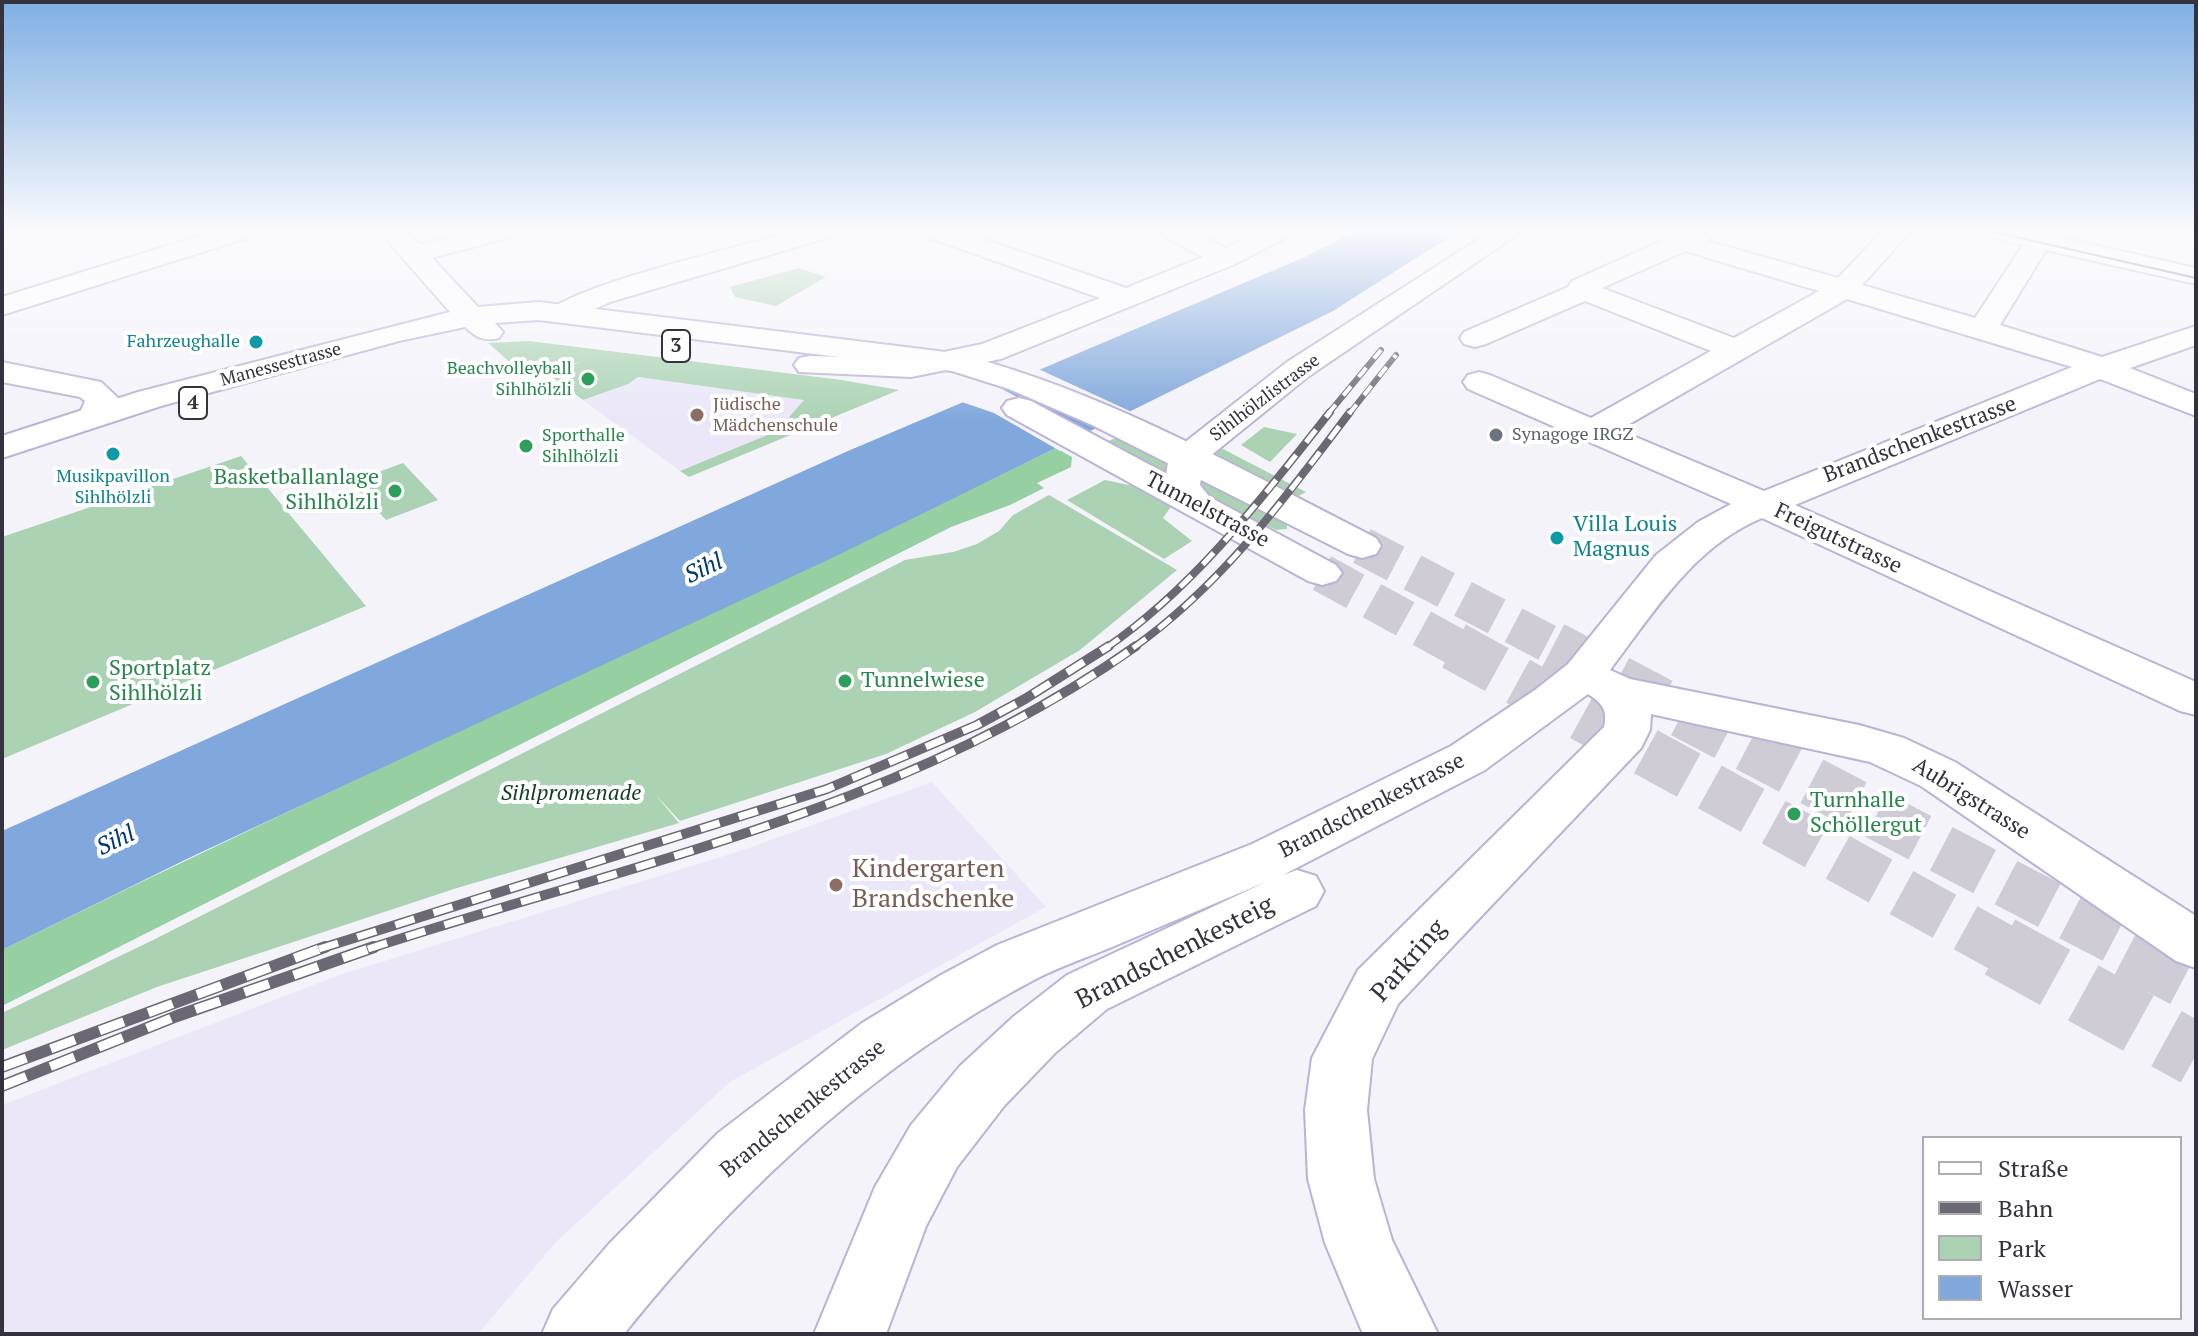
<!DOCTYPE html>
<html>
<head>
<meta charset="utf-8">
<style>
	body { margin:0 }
	#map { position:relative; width:2198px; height:1336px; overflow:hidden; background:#f5f3fa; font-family:"PT Serif",serif }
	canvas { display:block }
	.frame { position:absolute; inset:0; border:4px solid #35323f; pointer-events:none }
	.legend { position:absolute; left:1922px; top:1136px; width:260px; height:184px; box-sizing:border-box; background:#fff; border:2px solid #aeadb2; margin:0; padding:10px 14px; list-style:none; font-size:24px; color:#35323f }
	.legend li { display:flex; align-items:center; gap:16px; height:40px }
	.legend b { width:40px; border:2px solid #aeadb2 }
</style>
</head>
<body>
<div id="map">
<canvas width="2198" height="1336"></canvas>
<div class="frame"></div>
<ul class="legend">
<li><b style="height:10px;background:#fff"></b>Straße</li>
<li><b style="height:10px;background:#6b6873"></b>Bahn</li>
<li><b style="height:22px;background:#abd3b3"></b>Park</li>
<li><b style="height:22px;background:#81a8dc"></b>Wasser</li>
</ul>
</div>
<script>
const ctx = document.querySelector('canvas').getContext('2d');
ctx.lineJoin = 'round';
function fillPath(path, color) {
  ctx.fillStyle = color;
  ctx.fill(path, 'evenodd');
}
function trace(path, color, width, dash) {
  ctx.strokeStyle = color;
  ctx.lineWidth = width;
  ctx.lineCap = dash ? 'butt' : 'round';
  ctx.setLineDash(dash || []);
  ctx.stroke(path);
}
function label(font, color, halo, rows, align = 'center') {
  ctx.font = font + ' "PT Serif",serif';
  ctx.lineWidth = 8;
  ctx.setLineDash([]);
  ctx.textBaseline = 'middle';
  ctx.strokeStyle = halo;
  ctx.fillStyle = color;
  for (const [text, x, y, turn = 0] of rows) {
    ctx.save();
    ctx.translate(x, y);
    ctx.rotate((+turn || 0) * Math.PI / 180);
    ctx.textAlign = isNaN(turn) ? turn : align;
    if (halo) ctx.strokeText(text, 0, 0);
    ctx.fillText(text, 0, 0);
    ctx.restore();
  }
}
const built = new Path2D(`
	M638,377L805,400L777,431L680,471L583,400L628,384Z
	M932,782L1046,907L730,1082L556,1242L478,1334H2V1105L339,975L743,850Z`);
const green = new Path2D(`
	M799,268L826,277L776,306L735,297L730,287Z
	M529,341L842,380L899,390L689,477L680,471L777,431L804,400L638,377L628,384L583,400L548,374L583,361L548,372L531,360L513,365L488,343Z
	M1264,427L1297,434L1270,462L1241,445Z
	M1120,436L1172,461L1165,476L1104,443Z
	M1221,448L1306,492L1295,498L1212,453Z
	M241,456L366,606L2,759V537Z
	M403,463L438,500L386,520L351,482Z
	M1199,474L1287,520V529L1276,530L1214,500L1195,481Z
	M1105,480L1129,485L1138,482L1173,504L1163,518L1192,541L1164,559L1067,500Z
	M1049,495L1177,570L1080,650L975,712L886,754L680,821L655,794L679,823L457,888L157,987L2,1050V1013L155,939L905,560L953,552L977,544L999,531L1013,515Z`);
const forest = new Path2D(`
	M1056,448L1072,457L1071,467L1037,483L1044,488L1010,505L951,527L2,1006V950C351,778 706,619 1056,448Z`);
const water = new Path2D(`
	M1353,232H1457L1333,311L1056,448L834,557L191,857L2,950V831L848,451L1305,257Z`);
const pier = new Path2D(`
	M1034,367L1134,413L1101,430L999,384Z
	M993,384L1089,436L1060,451L994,413L956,400Z`);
const majorTunnelFar2 = new Path2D(`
	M1362,546L1557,648
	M1322,573L1458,648`);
const majorTunnelFar1 = new Path2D(`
	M1454,646L2004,949
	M1553,646L2133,949`);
const majorTunnel = new Path2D(`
	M2000,947L2196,1055
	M2129,947L2196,982`);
const minor = new Path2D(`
	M212,232H254L250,237L2,315V297Z
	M470,232H516L512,237L415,262L406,260L402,254L406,248Z
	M791,232H834L830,237L610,302L573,319L563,322L553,319L548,313C566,287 750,244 791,232Z
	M923,232H963L1126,288L1203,257L1165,237L1161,232H1195L1225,248L1256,232H1291L1287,237L1235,264L1001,359L911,377L799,372L794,365L799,358L810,356L911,359L982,344L1100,298L927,237Z
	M1490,232H1521L1309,376L1204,461L1200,485L1215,504L1209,512C1184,518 1177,505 1164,486L1169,457L1175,450L1287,362Z
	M1682,232H1718L1707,241L1838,278L1882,232H1910L1862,285L1975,318L2023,245L1990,237L1986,232H2036L2196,268V284L2046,250L2000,325L2102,357L2196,326V345L2130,368L2196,394V416L2100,379L1795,505L2196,682V715L2180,711L1762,518C1693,547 1654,612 1610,670L1630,679L1859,725L1904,738L1955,762L2196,916V968L2176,961L1921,786L1870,762L1651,714L1650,730L1641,748L1398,1004L1372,1059L1367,1110L1374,1179L1392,1240L1438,1334H1363L1325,1243L1308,1179L1305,1110L1312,1058L1358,970L1604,727C1608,710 1602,703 1588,694L1485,770L1283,875L1297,870L1316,876L1324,891L1316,906L1107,1009L1055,1053L1004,1106L957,1167L926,1226L886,1334H814L875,1187L911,1125L960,1066L1013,1017L1067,975L1268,881C1216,903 1164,925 1112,947C1086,958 1058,967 1034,980C873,1065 737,1193 624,1334H542L553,1309L609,1244L718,1133L862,1023L941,975L997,945L1252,844L1451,746L1535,690L1568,664L1656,555L1698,522L1731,504L1468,389L1463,382L1468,375L1479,372L1490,375L1591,418L1711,351L1585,301L1486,344L1475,347L1464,344L1460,338L1464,332L1568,287L1572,281ZM1685,251L1819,291L1734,338L1602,288ZM1847,299L2072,367L1764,491L1619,430Z
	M2,362L101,382L118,398L108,422L96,425L84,422L79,415L85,401L80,397L2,382Z`);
const major = new Path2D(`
	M380,232H408L478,307L539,302L954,353C1098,388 1243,470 1376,538L1381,546L1376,554L1362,558L1348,554L1092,425L1009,389L952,371L539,320L495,323L503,332L499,338C483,342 476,337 465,327L399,341L161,406L2,458V436L138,392L450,312Z
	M1019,398L1031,401L1336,565L1342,573L1336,581L1322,585L1308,581L1007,415L1002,408L1007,401Z`);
const tram = new Path2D(`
	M1994,232L2196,278`);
const railFar3 = new Path2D(`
	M1328,414L1381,350
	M1349,414L1396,355`);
const railFar2 = new Path2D(`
	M1106,648C1196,586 1262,498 1330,412
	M1133,648C1222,585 1285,498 1350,412`);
const railFar1 = new Path2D(`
	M319,949L827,789L977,725L1025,699L1109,646
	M368,949C632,863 905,810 1136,646`);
const rail = new Path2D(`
	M2,1067L325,947
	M2,1086L177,1016L374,947`);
const markers = [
	[256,342,8,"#0f9aa8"],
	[588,379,8,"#2e9e5b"],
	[697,415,8,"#8d6e63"],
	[1496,435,8,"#6b7280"],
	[526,446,8,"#2e9e5b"],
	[113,454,8,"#0f9aa8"],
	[395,491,8,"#2e9e5b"],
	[1557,538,8,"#0f9aa8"],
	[845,681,8,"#2e9e5b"],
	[93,682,8,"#2e9e5b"],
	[1794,814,8,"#2e9e5b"],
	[836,885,8,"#8d6e63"]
];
const farCulturenames = [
	["Fahrzeughalle",240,342],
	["Musikpavillon",113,477,"center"],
	["Sihlhölzli",113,498,"center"]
];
const farStreetnames = [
	["Manessestrasse",281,365,-15],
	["Sihlhölzlistrasse",1265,398,-37]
];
const farLeisurenames = [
	["Beachvolleyball",572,369],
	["Sihlhölzli",572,390],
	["Sporthalle",542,436,"left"],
	["Sihlhölzli",542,457,"left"]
];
const farEducationnames = [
	["Jüdische",713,405],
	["Mädchenschule",713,426]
];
const farWorshipnames = [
	["Synagoge IRGZ",1512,435]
];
const shields = [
	[676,346,28],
	[193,403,28]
];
const shieldNames = [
	["3",676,346],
	["4",193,403]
];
const streetNames = [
	["Brandschenkestrasse",1920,440,-21],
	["Tunnelstrasse",1207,510,28],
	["Freigutstrasse",1838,539,25],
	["Aubrigstrasse",1971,799,32],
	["Brandschenkestrasse",1372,806,-27],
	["Brandschenkestrasse",803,1109,-39]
];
const leisureNames = [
	["Basketballanlage",379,478,"right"],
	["Sihlhölzli",379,503,"right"],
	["Sportplatz",109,669],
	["Sihlhölzli",109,694],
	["Tunnelwiese",861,681],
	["Turnhalle",1810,801],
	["Schöllergut",1810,826]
];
const cultureNames = [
	["Villa Louis",1573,525],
	["Magnus",1573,550]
];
const parkNames = [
	["Sihlpromenade",571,794]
];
const waterNames = [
	["Sihl",704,569,-25],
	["Sihl",116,841,-25]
];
const nearEducationnames = [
	["Kindergarten",852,870],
	["Brandschenke",852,900]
];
const nearStreetnames = [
	["Brandschenkesteig",1175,953,-27],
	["Parkring",1409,961,-49]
];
fillPath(built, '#ebe7f9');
fillPath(green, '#abd3b3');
fillPath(forest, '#95cfa2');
fillPath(water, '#81a8dc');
fillPath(pier, '#f5f3fa');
trace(majorTunnelFar2, '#cfccd5', 38, [38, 19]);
trace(majorTunnelFar1, '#cfccd5', 49, [49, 24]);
trace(majorTunnel, '#cfccd5', 63, [63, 32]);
trace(minor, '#bab3d5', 4);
trace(major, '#bab3d5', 4);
fillPath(minor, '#fff');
fillPath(major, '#fff');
trace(tram, '#6b6873', 2);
trace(railFar3, '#6b6873', 6);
trace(railFar2, '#6b6873', 8);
trace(railFar1, '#6b6873', 10);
trace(rail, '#6b6873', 12);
trace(railFar3, '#fff', 4, [12]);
trace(railFar2, '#fff', 5, [16]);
trace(railFar1, '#fff', 7, [20]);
trace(rail, '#fff', 9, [26]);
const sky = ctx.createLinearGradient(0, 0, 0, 420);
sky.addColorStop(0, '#7fafe3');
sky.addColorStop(0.55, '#fafafd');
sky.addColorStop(1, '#fafafd00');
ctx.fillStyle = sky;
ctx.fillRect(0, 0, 2198, 420);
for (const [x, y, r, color] of markers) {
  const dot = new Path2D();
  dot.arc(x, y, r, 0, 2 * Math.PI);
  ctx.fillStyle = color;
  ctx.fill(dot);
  trace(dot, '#fff', 3);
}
label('18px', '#0d838f', '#fff', farCulturenames, 'right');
label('18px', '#35323f', '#fff', farStreetnames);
label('18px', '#27864d', '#fff', farLeisurenames, 'right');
label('18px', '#785e54', '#fff', farEducationnames, 'left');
label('18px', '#5b616d', '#fff', farWorshipnames, 'left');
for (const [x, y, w] of shields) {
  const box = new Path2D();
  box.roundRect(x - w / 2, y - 16, w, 32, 6);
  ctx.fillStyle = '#fff';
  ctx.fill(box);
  trace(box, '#35323f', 2);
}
label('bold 20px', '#35323f', null, shieldNames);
label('22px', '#35323f', '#fff', streetNames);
label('22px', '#27864d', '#fff', leisureNames, 'left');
label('22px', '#0d838f', '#fff', cultureNames, 'left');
label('italic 22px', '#133e21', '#fff', parkNames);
label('italic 24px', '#003875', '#fff', waterNames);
label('26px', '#785e54', '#fff', nearEducationnames, 'left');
label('26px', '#35323f', '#fff', nearStreetnames);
</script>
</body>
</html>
